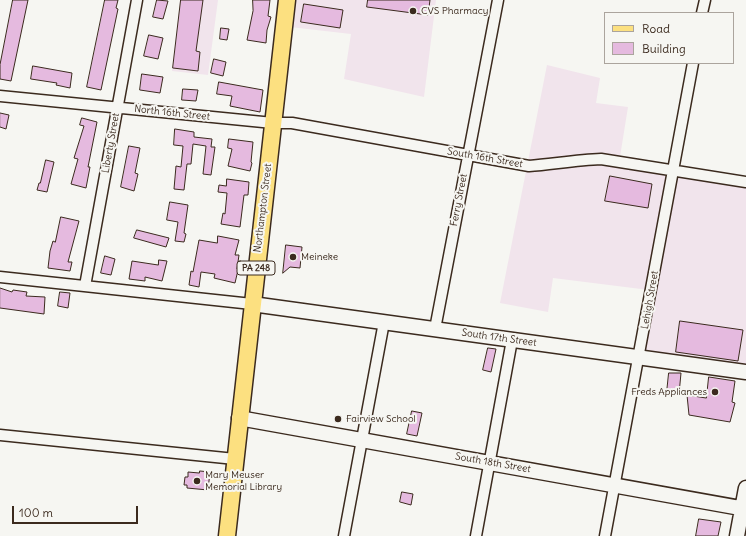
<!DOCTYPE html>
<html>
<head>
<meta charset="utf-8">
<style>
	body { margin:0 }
	#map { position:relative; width:746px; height:536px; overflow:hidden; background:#f6f6f2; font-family:Delius,sans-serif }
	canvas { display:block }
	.legend { position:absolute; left:604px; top:12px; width:130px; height:52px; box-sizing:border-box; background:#f6f6f2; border:1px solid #aba49d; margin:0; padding:5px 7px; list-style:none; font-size:12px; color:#3b2a1e }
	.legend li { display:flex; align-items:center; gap:8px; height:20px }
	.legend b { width:20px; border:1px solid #aba49d }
	.scale { position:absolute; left:12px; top:506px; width:126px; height:18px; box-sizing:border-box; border:2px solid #3b2a1e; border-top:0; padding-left:5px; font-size:12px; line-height:14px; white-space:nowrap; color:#3b2a1e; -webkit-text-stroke:3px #f6f6f2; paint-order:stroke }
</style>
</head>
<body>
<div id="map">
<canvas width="746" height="536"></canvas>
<ul class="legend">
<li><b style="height:5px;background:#fce080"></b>Road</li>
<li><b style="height:11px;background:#e5badf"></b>Building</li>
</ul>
<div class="scale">100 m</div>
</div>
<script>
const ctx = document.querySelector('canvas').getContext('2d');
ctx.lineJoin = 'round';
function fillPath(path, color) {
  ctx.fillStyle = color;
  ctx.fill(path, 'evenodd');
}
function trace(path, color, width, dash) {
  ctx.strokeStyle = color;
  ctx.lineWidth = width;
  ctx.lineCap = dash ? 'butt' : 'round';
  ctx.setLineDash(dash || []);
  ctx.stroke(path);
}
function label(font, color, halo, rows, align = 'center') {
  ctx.font = font + ' Delius,sans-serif';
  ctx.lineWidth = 4;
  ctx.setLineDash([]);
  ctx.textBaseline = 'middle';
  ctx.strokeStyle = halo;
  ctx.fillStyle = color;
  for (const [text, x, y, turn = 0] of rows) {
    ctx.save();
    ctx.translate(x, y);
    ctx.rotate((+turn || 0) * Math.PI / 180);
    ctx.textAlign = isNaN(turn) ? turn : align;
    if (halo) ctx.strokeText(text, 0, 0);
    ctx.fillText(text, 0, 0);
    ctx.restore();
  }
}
const built = new Path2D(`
	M180,0H218L208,75L172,71Z
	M287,0H436L424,97L344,79L351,34L290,27Z
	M547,65L600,78L596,103L628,107L619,163L746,184V372L635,358L649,290L553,278L548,312L500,303Z`);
const building = new Path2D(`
	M13,0H28L11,81L0,79V65Z
	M105,0H118L116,8L118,9L101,90L87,87Z
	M157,0L168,1L163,19L153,17Z
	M181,0H203L196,51L200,52L198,71L173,68Z
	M253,0H270L268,16L271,17L267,30L266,43L247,40L253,11Z
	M368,0H430L428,15L367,7Z
	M304,4L343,10L340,28L301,22Z
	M221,28L229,29L227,40L220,39Z
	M149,35L163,38L158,59L144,56Z
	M214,59L226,62L223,76L211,73Z
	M33,66L72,73L70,88L56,85L57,83L31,79Z
	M142,74L163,77L160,93L140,90Z
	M219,82L263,90L260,112L230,106L232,96L217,94Z
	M183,89L198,90L196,101L182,100Z
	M0,113L9,115L6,129L0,127Z
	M82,118L97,122L88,167H90L86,188L71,184L78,159L74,158L84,126L80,125Z
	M175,129L194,132V137L212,139L211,147H215L211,175L203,174L206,146L193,144L191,164H187L184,190L174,189L176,166L181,167L183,146L174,145Z
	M229,139L253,142L251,162L252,163L250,171L228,166L232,149L228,148Z
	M129,146L140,148L135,173L138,174L134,191L121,187Z
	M46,160L54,162L47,192L37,190L39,183H40Z
	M610,176L652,184L648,208L605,201Z
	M227,179L249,182L248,195H244L240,227L221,224L223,213L225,214L227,193L218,192L219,185L226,186Z
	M170,202L188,205L184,233L186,234L184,242L175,241L178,222L167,220Z
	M61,217L79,221L68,262H72L70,271L48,268L50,251L53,241L55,242Z
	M137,230L169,238L166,247L134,238Z
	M218,236L239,240L235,255H239L237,269L238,270L235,283L214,278L215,274L201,272L199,287L189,285L191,271L193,272L199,240L217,243Z
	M286,245L302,247L300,268L290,267L283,273Z
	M105,256L115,259L111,275L101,273Z
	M159,260L167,261L162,281L145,277V281L129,279L132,261L158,265Z
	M0,288L12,292L13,290L27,292L26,296L45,297L44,314L0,308Z
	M60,292L70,293L68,308L58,306Z
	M680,321L743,330L738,361L676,352Z
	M488,348L496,349L491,372L483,370Z
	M669,373H681L679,394L667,392Z
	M709,377L735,381L732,402L735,403L730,422L689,415L687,395L706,398Z
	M412,411L422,413L417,436L407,434Z
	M200,471L210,472L208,490L187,488V485H184L185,477H188V472L199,473Z
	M402,492L413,494L411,505L400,502Z
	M699,519L721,522L718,536H696Z`);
const street = new Path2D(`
	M702,13L705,0
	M0,96L273,123H292L529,166C553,164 577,160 601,159L746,182
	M0,277L252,304
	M85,286L137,0
	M435,329L498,0
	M0,435L235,459
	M344,536L384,322
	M476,536L512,340
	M605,536L693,63`);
const secondary = new Path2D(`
	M252,304L746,372
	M239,418L746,509
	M737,536L746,488`);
const primary = new Path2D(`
	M227,536L287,0`);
const markers = [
	[413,11,4,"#3b2a1e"],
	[293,257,4,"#3b2a1e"],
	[715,392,4,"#3b2a1e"],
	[338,419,4,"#3b2a1e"],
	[197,481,4,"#3b2a1e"]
];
const shields = [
	[256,268,38]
];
const shieldNames = [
	["PA 248",256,268]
];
const poiNames = [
	["CVS Pharmacy",421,11],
	["Meineke",301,257],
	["Freds Appliances",707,392,"right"],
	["Fairview School",346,419],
	["Mary Meuser",205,475],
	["Memorial Library",205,487]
];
const streetNames = [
	["North 16th Street",172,113,6],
	["Liberty Street",111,143,-80],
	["South 16th Street",485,158,10],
	["Ferry Street",459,200,-79],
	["Northampton Street",263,208,-83],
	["Lehigh Street",650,300,-80],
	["South 17th Street",499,338,8],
	["South 18th Street",493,463,10]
];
fillPath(built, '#f1e4ec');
fillPath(building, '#e5badf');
trace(building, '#3b2a1e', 1);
trace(street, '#3b2a1e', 13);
trace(secondary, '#3b2a1e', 17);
trace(primary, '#3b2a1e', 19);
trace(street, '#f6f6f2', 10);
trace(secondary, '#f6f6f2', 14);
trace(primary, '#fce080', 16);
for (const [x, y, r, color] of markers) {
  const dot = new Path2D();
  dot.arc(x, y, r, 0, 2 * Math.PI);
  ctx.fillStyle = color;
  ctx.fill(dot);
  trace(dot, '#f6f6f2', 1.5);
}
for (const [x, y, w] of shields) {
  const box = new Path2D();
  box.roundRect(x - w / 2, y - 7, w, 14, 3);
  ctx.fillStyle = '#f6f6f2';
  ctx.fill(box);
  trace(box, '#3b2a1e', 1);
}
label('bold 9px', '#3b2a1e', null, shieldNames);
label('10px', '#3b2a1e', '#f6f6f2', poiNames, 'left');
label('10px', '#3b2a1e', '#f6f6f2', streetNames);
</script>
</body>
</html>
